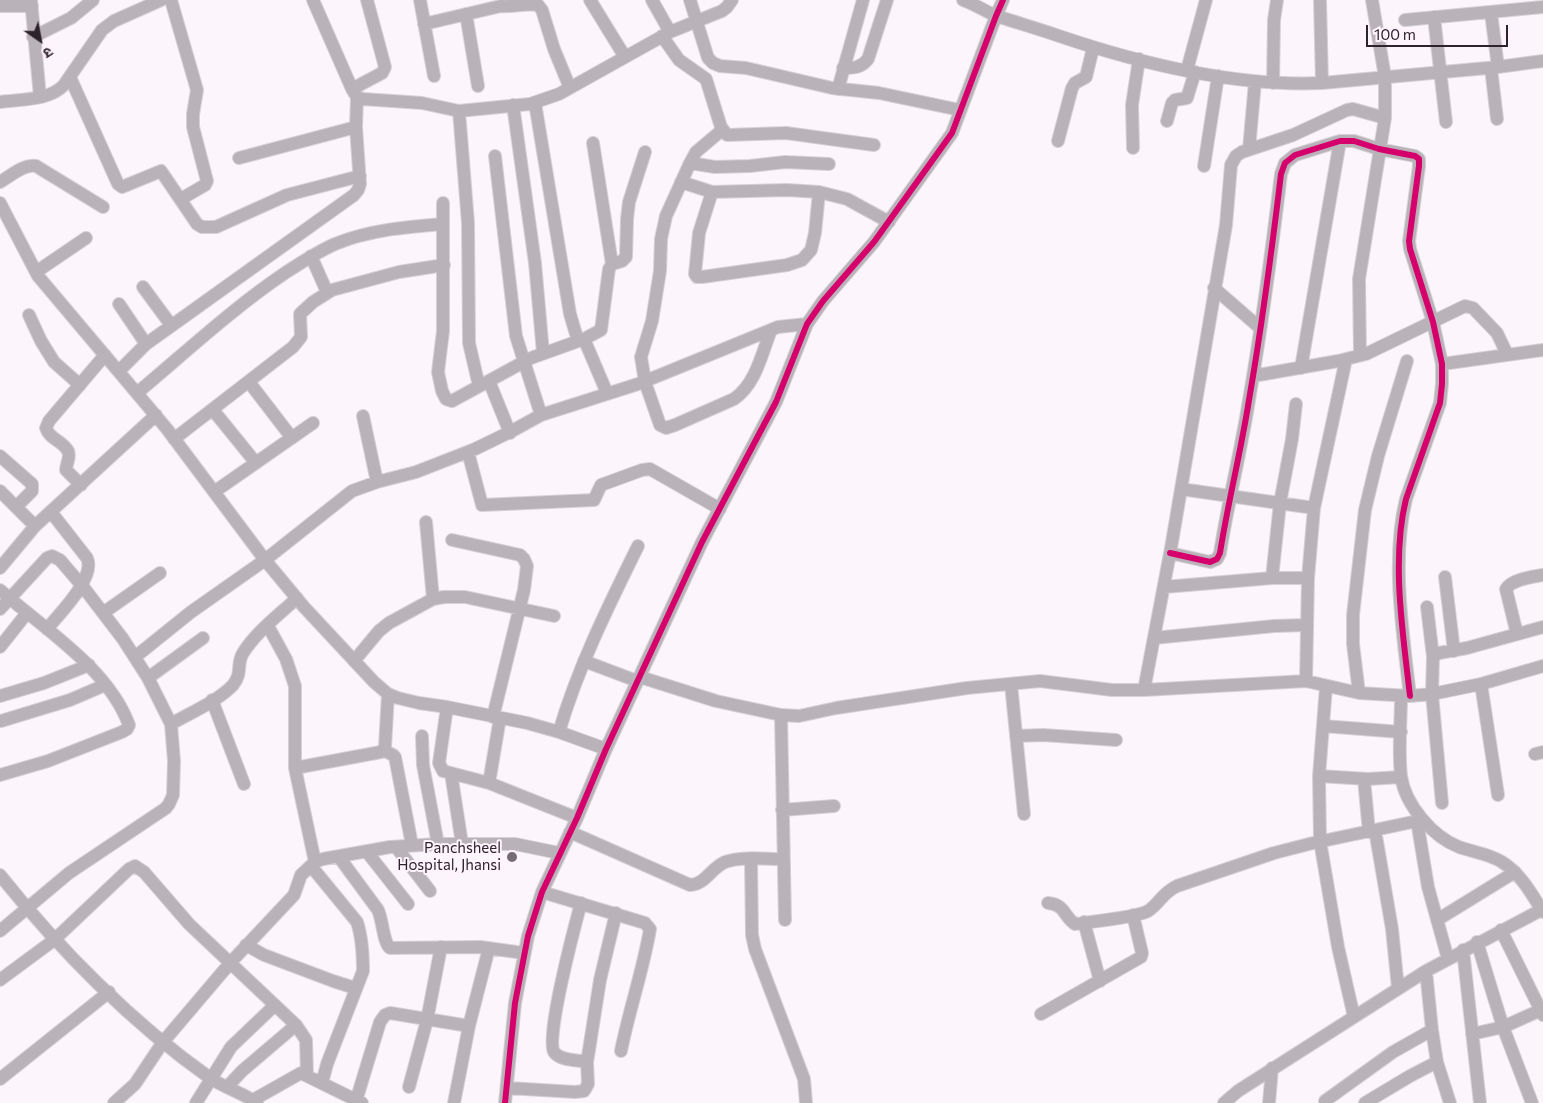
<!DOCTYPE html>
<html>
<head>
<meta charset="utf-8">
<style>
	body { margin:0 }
	#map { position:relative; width:1543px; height:1103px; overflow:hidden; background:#fcf6fc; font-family:Commissioner,"Noto Sans Devanagari",sans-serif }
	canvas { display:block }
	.north { position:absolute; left:15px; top:15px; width:50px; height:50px; -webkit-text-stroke:4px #fff3fe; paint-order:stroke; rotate:147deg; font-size:14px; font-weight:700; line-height:20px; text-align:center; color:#2d232c }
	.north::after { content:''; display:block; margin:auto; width:18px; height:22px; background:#2d232c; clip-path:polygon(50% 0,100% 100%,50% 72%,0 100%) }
	.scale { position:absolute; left:1366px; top:25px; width:142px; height:22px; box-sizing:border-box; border:2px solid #2d232c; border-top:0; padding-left:6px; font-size:15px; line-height:18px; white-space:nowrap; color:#2d232c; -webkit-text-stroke:4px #fff3fe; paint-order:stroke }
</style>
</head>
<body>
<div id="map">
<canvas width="1543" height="1103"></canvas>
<div class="north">उ</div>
<div class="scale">100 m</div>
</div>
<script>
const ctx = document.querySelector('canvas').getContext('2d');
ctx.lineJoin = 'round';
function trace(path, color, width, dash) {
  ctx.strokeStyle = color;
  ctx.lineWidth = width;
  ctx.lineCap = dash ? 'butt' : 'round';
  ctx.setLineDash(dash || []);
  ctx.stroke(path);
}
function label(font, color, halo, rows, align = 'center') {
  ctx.font = font + ' Commissioner,sans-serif';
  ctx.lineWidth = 4;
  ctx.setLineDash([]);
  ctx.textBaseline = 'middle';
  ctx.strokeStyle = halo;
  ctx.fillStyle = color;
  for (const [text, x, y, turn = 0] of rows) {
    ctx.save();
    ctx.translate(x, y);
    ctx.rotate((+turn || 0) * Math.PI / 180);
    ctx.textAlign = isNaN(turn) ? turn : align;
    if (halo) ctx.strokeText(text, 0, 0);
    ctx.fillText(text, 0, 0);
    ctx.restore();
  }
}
const minor = new Path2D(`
	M31,0L40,97
	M171,0L197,90L193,114V127L207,181L205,185L181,199
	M313,0L352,89L357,97L363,99L422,103L459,111L530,104L559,94L670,32L722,11L727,7L732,0
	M420,0L434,76
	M590,0L625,57
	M652,0L670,32
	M690,0L708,58L713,63L720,66L746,68L832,88L879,93L960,110
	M963,0C975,4 986,12 997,16C1018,23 1039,29 1059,36C1142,64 1235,87 1322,83L1498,67L1543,61
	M1320,0L1322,83
	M0,6H32
	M1491,13L1498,67
	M466,14L478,86
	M1434,17L1446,122
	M1405,20L1543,7
	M424,24L501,6C514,7 526,3 538,5L542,10L554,49L570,88
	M662,36L679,60L706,79L721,127L727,135L786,133L874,145
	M33,37L71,18L93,0
	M843,68C854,68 861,68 868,59L887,0
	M1491,68L1497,119
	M1187,70L1206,0
	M70,77L118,184L122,187L161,171L197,224L202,227H216L287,195L360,176
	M1273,83L1274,20L1277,0
	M352,89L382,73L385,67L367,0
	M838,89L863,0
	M0,102C21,99 49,101 64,85L102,30L114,21L161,0
	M535,103L570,314L578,341
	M513,105L535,263L543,353
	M459,111L468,223L469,343L479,386
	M1167,121L1172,103L1175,100L1187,98L1195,72
	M722,130L696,152L690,163L666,216L661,239L660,271L652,321L641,357L645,382L660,425L666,428L675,425L734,399C756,384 762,353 771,330
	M1058,141L1072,88L1075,83L1086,77L1093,48
	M593,143L612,264
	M1133,148L1132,105L1139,59
	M1249,149L1255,82
	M495,156L516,336L541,415
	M239,158L356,127
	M690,163L715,167L750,166L785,162L829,164
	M1204,166L1218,76
	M0,182C11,176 23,164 36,166L103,207
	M681,182L712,192L787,190L819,192L847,199L889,222
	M712,192L699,233L695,274L697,277H702L787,265L802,260L811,250L815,233L819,192
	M0,203L38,276L167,429L265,560L304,607L374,682L388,694L398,698L419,703L447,707L527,723L559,732L606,749
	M443,203V331L438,372L442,391L446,399L452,401L531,358L584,339L601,330L609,269L612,264L622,261L626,257L627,219L629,202L645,152
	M311,256L327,292
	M36,272L86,238
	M143,287L171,325
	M1214,288L1260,328
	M119,304L146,344
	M29,315L41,341L54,362L80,385
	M584,339L607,393
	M1360,355L1359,279L1385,118V77L1372,0
	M1442,364L1543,350
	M1301,368L1340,141
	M119,371L146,344L354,195L358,190L360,184L356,127L357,97
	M1253,376L1338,361L1366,354L1465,306L1473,308L1497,333L1507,354
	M489,381L510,433
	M249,382L292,438
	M137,393C186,352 233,308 285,273C302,262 317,252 335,244C369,230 406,227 443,224
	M213,410L256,463
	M363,416L377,482
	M174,439L293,347L301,337L300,314L313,302L332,290L399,272L444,265
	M468,452L482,505L594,500L601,485L642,470L650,469L720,509
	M0,456L32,484V491L16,507
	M81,485L66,470C66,464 71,457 68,451C63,441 49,439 46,428L49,421L105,355
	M1181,489L1314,508
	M0,491L35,526
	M214,492L313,423
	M426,522L433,599
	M452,540L520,555L524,559L527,566L524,590L493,717
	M1170,553L1210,562L1217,559L1220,553C1228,502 1241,451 1249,400C1262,325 1272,249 1281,174L1285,163L1295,155L1340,141H1354L1379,149L1415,156L1419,159V166L1409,241L1410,249L1433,322L1442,364V384L1440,403L1406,499C1391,560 1403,634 1410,696
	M0,568L35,526L156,415
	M1445,577L1454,651
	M1272,578L1280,503L1292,439L1296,404
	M1164,587L1272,578H1308
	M0,590C44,629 108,668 129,725L127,729L122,732L48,761L0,775
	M1427,607L1433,657
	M0,609L47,558L52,556L60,560L84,588L123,639L148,678L171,724L174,761L173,795L169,804L166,808L69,873L0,931
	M103,613L160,573
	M268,626L286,659L295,686V768L315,862
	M47,629C59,614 96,578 87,558L51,512
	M1517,634L1506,589C1512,579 1532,577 1543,575
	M1154,638L1274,626L1306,625
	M0,647L27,613
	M135,657L191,612L265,560L352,491L377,482L416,472L475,449L512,431L541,415L638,384L778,327L807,324
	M354,661L379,631L389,623L433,599L444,597H465L554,616
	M584,661L637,681
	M640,677L716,701L781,715L799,716L836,708L967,688L1040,681L1112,690H1144L1306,681L1359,693L1410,696L1432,694L1481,684L1543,666
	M148,678L203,638
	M1306,681L1308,578L1314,508L1346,359
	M1011,684L1024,814
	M1481,684L1498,795
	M1326,687L1319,776L1320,841L1338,947L1354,1017
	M1144,690L1171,548L1226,225L1231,165L1236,156L1242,152L1293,135L1347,110L1353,109L1385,118
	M1359,693L1353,644V615L1365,510L1378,456L1407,361
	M0,696L44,683L89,665
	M1401,696C1401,722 1398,750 1401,776C1405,805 1433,837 1459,847C1473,852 1490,854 1502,862C1521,874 1531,893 1543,912
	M212,700L244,784
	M447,707L439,763L443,771L489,783L577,818
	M781,715L785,920
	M1,721L70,700L105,685
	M171,724C190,713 218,701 233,685C243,673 236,664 243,653C256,632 279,615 297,598
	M1323,726L1401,732
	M559,732C578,667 608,607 638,546
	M422,736L423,765L438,844
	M1016,736L1043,735L1116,740
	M383,750L393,755L395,757L412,845
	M1535,754L1543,752
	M295,768L381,752L385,747L388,694
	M451,773L462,844
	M1319,776L1368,779L1401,777
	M1364,779L1369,832
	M489,783L500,718
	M1442,803L1432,694L1433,657L1439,653L1467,648L1543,627
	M782,810L834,806
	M1417,821L1428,887L1448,959
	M1375,830L1392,929L1398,988
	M570,832L690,885C706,884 711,868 725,862C742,856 765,859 783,859
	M396,847L430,891
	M367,852L408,904
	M339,857L378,910C383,921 383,942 390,948L480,947L524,953
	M751,859L752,935L755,949L804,1079L806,1103
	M311,866L357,922C362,937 363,955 363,971L327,1064L322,1083
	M0,875C59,949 132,1023 210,1078C225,1088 243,1093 257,1103
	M542,892L645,923L650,929C643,971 629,1010 621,1051
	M581,903C575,925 545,1038 554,1052C560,1061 578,1060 587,1062
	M1048,903C1066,905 1063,916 1075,924C1090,922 1138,917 1148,911C1160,903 1162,893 1177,886L1274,853L1313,843L1422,820
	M1437,920L1515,872
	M1084,922L1100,981
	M1501,930L1543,1015
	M1477,942L1503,1027L1532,1103
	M246,945L264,955L333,981L355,988
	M1463,950L1480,1103
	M1426,971L1432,1030L1437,1062L1450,1103
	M0,980L54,940L129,869L135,866L144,872L189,924L296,1025L306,1040L307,1075
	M1041,1014L1141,957L1142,953L1133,915
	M1472,1034L1503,1027L1543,1009
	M0,1079L109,992
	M227,1087L242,1071L296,1025
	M409,1087L427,1020L441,947
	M508,1088L575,1092L584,1091L588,1084L587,1062L589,1050L600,980L616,913
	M253,1100L301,1073L362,1103
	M356,1101L380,1022L385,1015L390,1013L469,1026
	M1325,1101L1393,1052L1432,1030
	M114,1103L135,1084L163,1042L231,962L294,895L301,875L315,862L323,859L390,847L438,844H515L559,853
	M196,1103L231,1047L275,1005
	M454,1103L469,1026L489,948
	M505,1103L515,1003L528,936L542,892L577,818L606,749L702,542L776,402L807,324L823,301L874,242L952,133L996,16L1003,0
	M1224,1103L1238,1091L1426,971L1543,909
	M1269,1103L1272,1068
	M1365,1103L1410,1076L1437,1062`);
const cycleway = new Path2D(`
	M1170,553L1210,562L1217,559L1220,553C1228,502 1241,451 1249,400C1262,325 1272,249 1281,174L1285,163L1295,155L1340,141H1354L1379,149L1415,156L1419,159V166L1409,241L1410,249L1433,322L1442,364V384L1440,403L1406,499C1391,560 1403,634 1410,696
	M505,1103L515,1003L528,936L542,892L577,818L606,749L702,542L776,402L807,324L823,301L874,242L952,133L996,16L1003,0`);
const markers = [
	[512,857,6,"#756d75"]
];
const poiNames = [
	["Panchsheel",501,848],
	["Hospital, Jhansi",501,865]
];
trace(minor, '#d6d1d6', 14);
trace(minor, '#b9b2b8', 12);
trace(cycleway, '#d6006c', 6);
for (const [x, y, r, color] of markers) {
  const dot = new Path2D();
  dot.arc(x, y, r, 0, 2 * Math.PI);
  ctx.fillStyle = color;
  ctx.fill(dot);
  trace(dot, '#fff3fe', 2);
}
label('15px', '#2d232c', '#fff3fe', poiNames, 'right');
</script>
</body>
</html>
